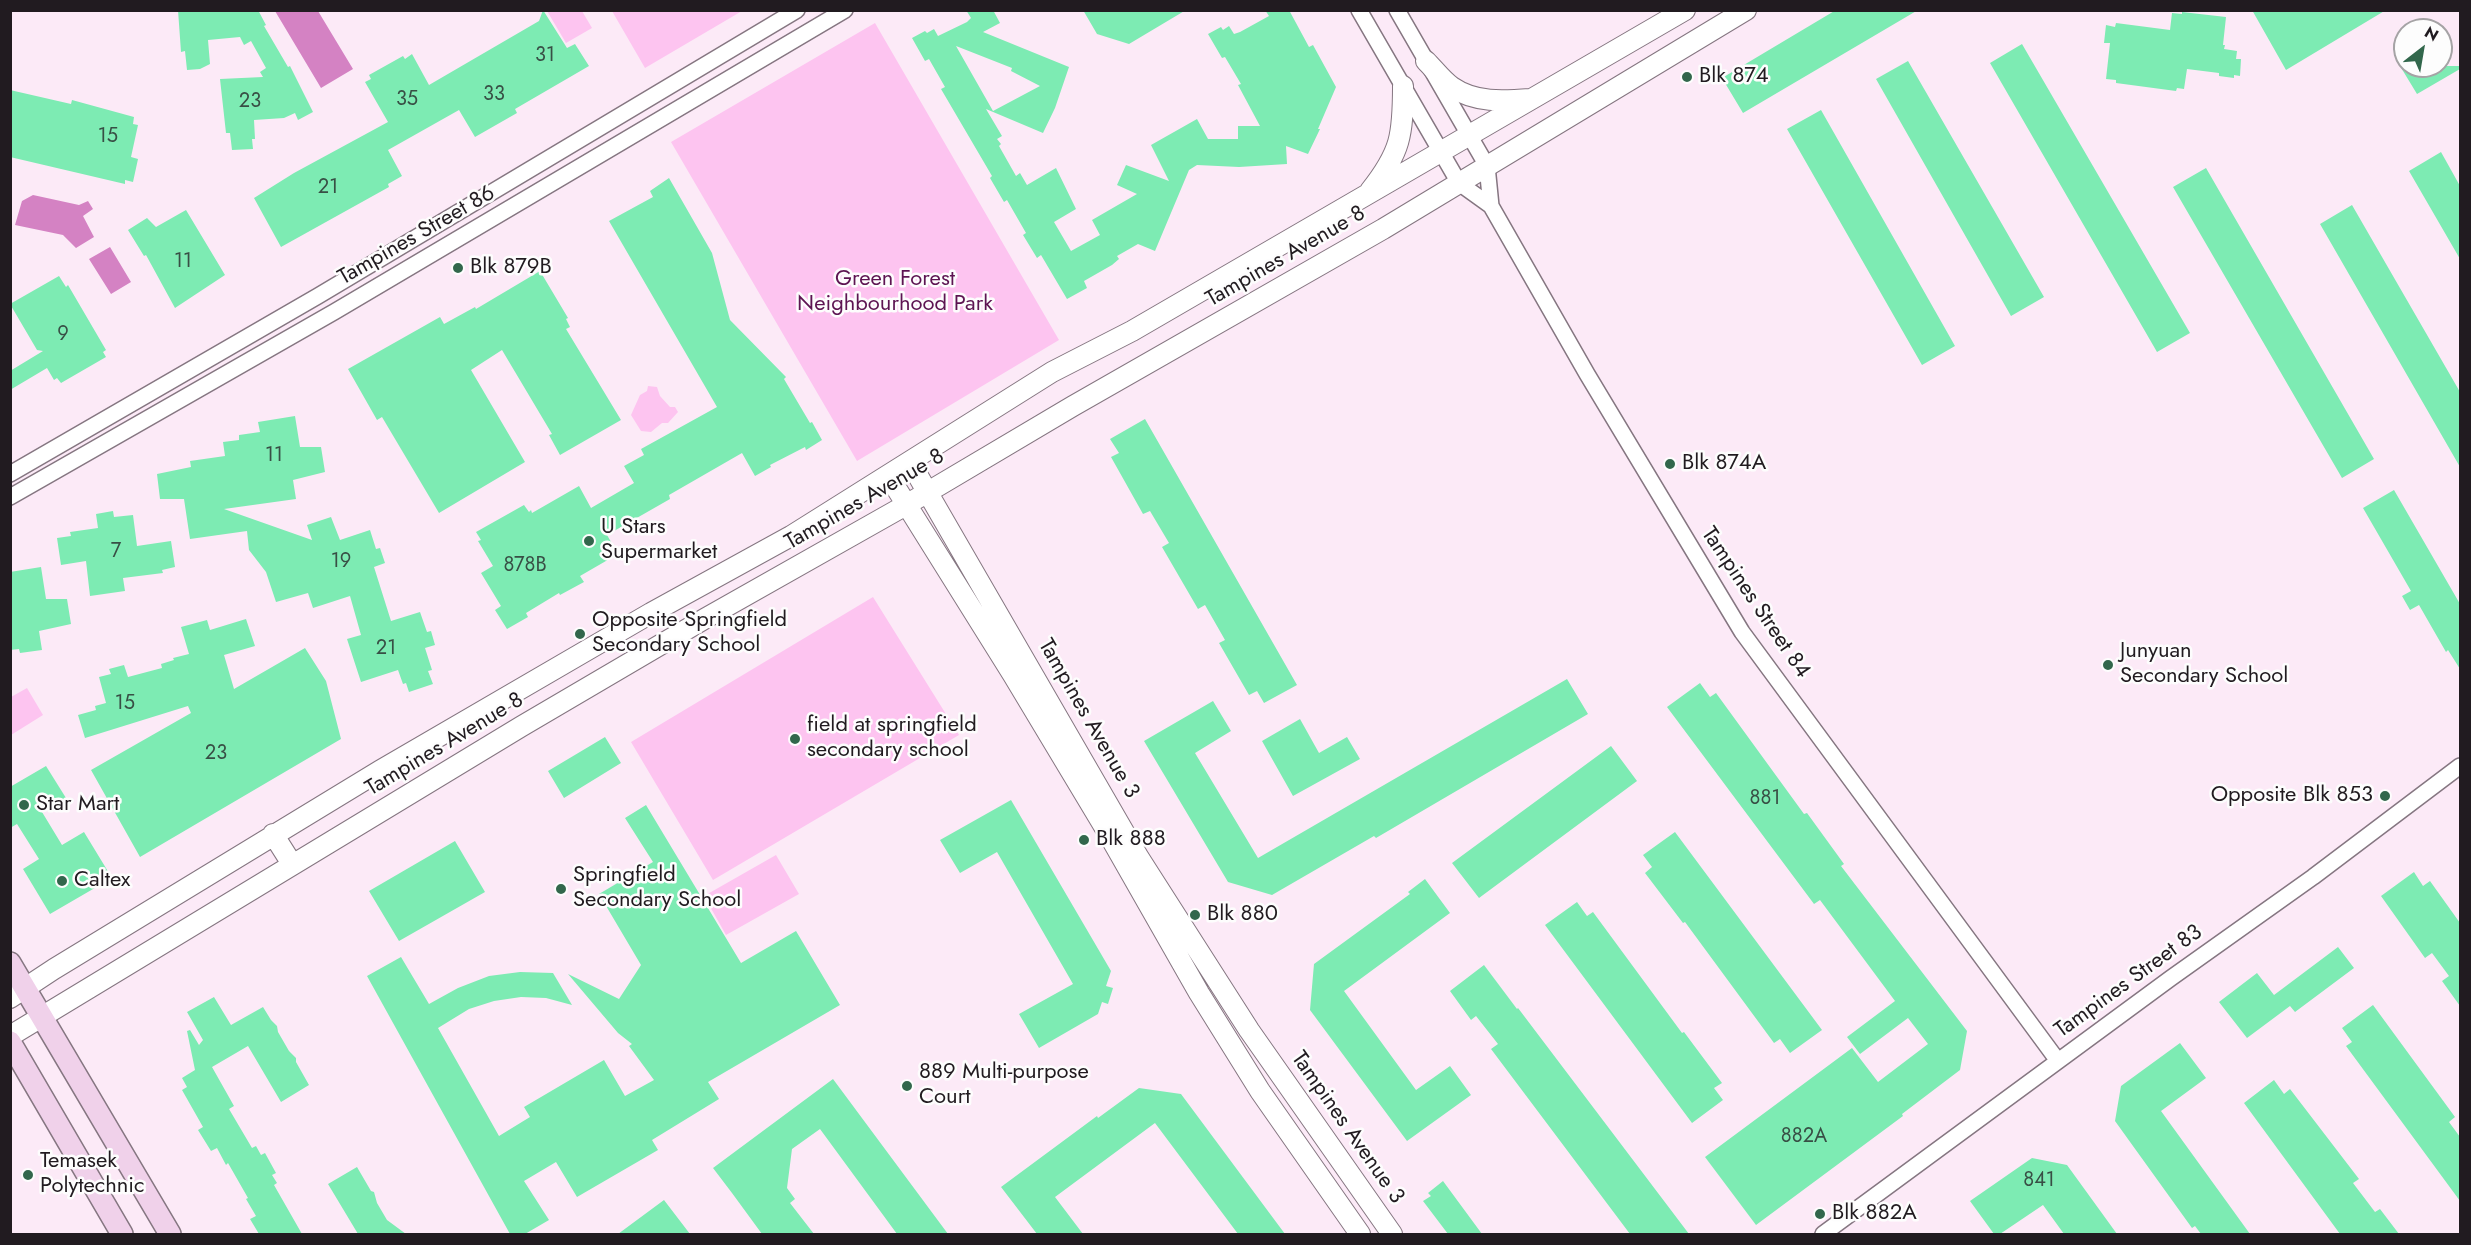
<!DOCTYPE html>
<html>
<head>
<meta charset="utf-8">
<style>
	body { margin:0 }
	#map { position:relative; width:2471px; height:1245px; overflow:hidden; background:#fceaf7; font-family:Jost,sans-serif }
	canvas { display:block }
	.frame { position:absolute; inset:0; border:12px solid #211b20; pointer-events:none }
	.north { position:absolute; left:2393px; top:18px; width:60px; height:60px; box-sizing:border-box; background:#fdfdfd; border:2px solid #a5a3a5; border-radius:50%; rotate:31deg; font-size:16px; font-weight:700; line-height:24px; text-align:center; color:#211b20 }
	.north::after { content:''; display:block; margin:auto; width:21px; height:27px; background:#32674c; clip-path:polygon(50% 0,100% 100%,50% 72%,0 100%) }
</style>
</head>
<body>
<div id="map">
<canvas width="2471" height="1245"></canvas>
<div class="frame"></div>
<div class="north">N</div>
</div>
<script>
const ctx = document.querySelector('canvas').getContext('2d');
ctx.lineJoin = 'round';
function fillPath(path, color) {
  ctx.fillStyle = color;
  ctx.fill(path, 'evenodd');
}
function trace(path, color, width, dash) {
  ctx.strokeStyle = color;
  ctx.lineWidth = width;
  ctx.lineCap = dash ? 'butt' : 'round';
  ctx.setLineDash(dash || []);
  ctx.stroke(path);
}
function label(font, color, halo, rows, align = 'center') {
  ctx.font = font + ' Jost,sans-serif';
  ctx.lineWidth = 5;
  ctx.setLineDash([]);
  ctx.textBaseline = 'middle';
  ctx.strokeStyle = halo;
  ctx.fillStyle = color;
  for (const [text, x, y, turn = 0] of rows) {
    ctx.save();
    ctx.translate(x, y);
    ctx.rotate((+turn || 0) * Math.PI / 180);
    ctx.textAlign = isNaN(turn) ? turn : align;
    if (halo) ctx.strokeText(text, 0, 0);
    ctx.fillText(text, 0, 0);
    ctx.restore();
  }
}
const green = new Path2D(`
	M547,11H582L592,28L566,43Z
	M612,11H742L645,68Z
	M875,23L1059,340L857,461L671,142Z
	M648,386L657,387L660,396L670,407H675L678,412L668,423H662L651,432L641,431L631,415L640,395L647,391Z
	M873,597L959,735L713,880L631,742Z
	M27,688L43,715L11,735V697Z
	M776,855L799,894L726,935L704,896Z`);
const water = new Path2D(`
	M275,11H318L353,69L321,88Z
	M33,195L79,205L88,201L93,209L83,216L94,237L76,248L63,235L15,225L22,201Z
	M110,247L131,282L111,294L89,259Z`);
const building = new Path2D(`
	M178,10H258L266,25L264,26L288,67L290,66L313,112L298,120L295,113L284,118L254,120L255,139H252L253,149L232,150L230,133H226L220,79L263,77L260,72L266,68L251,41L244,45L240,37L208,40L210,64L200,69L187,70L185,51L181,52Z
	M543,10L567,48L575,44L589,66L515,109L517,113L475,137L459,110L388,150L402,176L388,184L389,187L281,247L254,198L294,173L388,122L365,82L371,79L369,75L403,56L405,59L412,54L429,85L539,21Z
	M966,10H993L1000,23L983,32L1069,67L1055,108L1043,133L986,109L1002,136L997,139L1001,144L999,146L1016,176L1020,173L1027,185L1056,168L1076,209L1054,222L1071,251L1100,235L1092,220L1137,194L1117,185L1126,165L1169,181L1151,145L1197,119L1208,139H1238V126H1260L1238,85L1241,84L1225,57L1222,58L1208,34L1221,27L1223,30L1229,26L1234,34L1240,32L1269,16L1265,10H1289L1309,47L1313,45L1336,87L1318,129H1320L1308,154L1286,146L1287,164L1239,167L1197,165L1189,170L1155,251L1138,244L1117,256L1119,259L1112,265L1084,281L1087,288L1067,299L1041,255L1037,258L1023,235L1026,233L1007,200L1004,202L990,178L992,176L941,89L945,87L929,59L925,61L912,38L925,31L927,33L934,29L938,36L967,22L971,18ZM956,46L1012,68L1011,71L1040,86L993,111Z
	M1083,10H1186L1129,44L1097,34Z
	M1836,10H1918L1743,113L1722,78Z
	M2252,10H2386L2286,70Z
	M2182,12L2226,17L2223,45H2225L2224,49L2237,51L2236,59H2241L2240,76L2234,75V78L2219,76V73L2187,69L2184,89L2177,88L2176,91L2116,83V80L2106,79L2110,43H2104L2106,25L2115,27L2116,23L2170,30L2172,13L2182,14Z
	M2022,44L2190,333L2157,352L1990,63Z
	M1908,61L2044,297L2011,316L1876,79Z
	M2400,66H2460V69L2417,94Z
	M10,90L71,104L72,100L134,117L133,124L138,125L131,157L138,159L133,182L125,180V184L10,157Z
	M1821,110L1955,346L1922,365L1787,129Z
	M2441,152L2460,186V259L2409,171Z
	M2206,168L2374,459L2342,478L2173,187Z
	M669,178L712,253L730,320L786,377L784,379L810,423L812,422L822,440L806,450L805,447L770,465L771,467L755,476L742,453L669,495L670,499L607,535L618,554L580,576L584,582L560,595L559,593L526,613L528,617L507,629L495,610L501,606L481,573L493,566L478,541L481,540L476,532L524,505L529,512L531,510L532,513L579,486L591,508L634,483L624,466L644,455L641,449L717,407L609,221L653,197L650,191Z
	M2352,205L2460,392V467L2320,224Z
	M186,210L225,275L175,308L146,255L144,256L128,230L147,218L156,227Z
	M540,271L568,318L566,319L570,327L566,329L621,420L560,455L549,435L552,434L502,350L471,370L525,462L439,513L382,417L377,420L348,369L440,317L444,324L475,307L476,309Z
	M59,276L66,287L68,285L106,350L103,352L106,357L61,383L57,378L54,380L47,368L10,390V371L43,351L37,350L10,304Z
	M295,416L300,447H321L325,472L293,480L296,499L224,509L312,540L307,525L331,517L340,540L370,530L376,549L380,548L385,563L374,567L391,621L420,612L427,632L431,631L435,645L425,648L432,670L428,671L433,684L409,692L406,683L403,684L398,670L361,682L347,639L361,635L350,596L313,608L308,593L276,602L266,572L249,550L247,531L190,539L184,499H160L157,474L191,467L190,461L225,456L223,442L239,440V435L260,432L258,422Z
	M1145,419L1297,685L1264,703L1257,691L1249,695L1219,643L1225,640L1205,605L1198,609L1162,547L1169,543L1150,511L1143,514L1111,457L1119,453L1110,439Z
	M2394,490L2460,604V669L2448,650L2446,652L2419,605L2410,610L2402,596L2411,591L2363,508Z
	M113,511L114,517L133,515L137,546L171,541L175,567L162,570L163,573L123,578L125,591L90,596L86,561L61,565L57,538L71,536L70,532L98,528L96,514Z
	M41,567L46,599H67L71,624L39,631L42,650L20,653L19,649L10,650V572Z
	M246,619L255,646L224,655L234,689L305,648L326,681L341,739L140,857L91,770L191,713L188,706L85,738L78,715L96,710L95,706L106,703L99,677L111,674L109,669L124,665L128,677L162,668L161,664L174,660L173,658L189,654L181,627L207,620L210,630Z
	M1567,679L1588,714L1376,838L1374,836L1272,895L1228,882L1144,741L1213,701L1231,731L1195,753L1258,858Z
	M1700,683L1710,697L1716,693L1804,814L1807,813L1844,864L1841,866L1967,1031L1960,1070L1902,1114L1903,1116L1756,1225L1705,1157L1852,1048L1878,1082L1928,1044L1908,1018L1860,1054L1847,1037L1895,1001L1820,900L1814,904L1667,707Z
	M1300,719L1319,753L1347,737L1360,759L1293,796L1262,741Z
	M605,737L621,763L564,798L548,771Z
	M1611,746L1637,781L1479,898L1452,863Z
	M46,766L66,798L42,812L62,845L84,832L112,878L50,914L23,869L39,859L17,824L10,828V787Z
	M1011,800L1111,971L1106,986L1113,988L1108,1004L1102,1002L1098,1014L1039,1048L1019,1014L1073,984L997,852L960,873L940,840Z
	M646,805L741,963L796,931L840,1005L708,1082L719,1099L652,1140L658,1150L577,1197L556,1162L524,1181L549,1220L525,1234H510L367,976L401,957L429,1004L458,988L489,976L520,972L553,973L572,1005L546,998L521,997L494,1001L469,1009L438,1028L499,1136L530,1117L524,1107L604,1060L625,1096L654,1080L629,1046L632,1044L618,1033L568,974L619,999L641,965L599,894L653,862L625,818Z
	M1675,832L1822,1030L1790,1053L1780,1039L1774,1043L1685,922L1683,923L1645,873L1652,867L1643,855Z
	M455,841L485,892L399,941L369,891Z
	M2414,872L2423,886L2430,881L2460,923V1006L2442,981L2449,976L2432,953L2425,958L2381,896Z
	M1425,879L1450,913L1344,991L1416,1090L1450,1066L1471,1095L1407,1141L1310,1010L1314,964L1410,894L1408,892Z
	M1577,902L1587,916L1593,912L1682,1033L1684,1032L1722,1083L1714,1088L1723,1100L1692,1123L1545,925Z
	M2338,947L2354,968L2295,1012L2290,1006L2247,1038L2219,1002L2257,973L2274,995Z
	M1484,965L1517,1009L1518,1008L1689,1234H1630L1491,1049L1498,1044L1476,1016L1471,1020L1450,991Z
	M214,997L231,1025L263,1007L271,1020L277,1026L278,1032L289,1051L296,1058V1062L309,1085L281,1102L248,1046L212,1067L234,1106L229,1109L252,1148L256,1146L261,1155L265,1153L276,1173L272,1175L277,1183L274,1185L302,1234H259L250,1219L256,1216L246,1199L248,1198L228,1163L226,1165L217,1148L211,1151L198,1130L203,1127L182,1090L187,1087L182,1078L195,1070L187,1031L190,1030L199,1045L203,1040L187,1012Z
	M2373,1005L2455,1117L2449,1122L2460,1137V1201L2346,1046L2352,1042L2342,1028Z
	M2180,1043L2206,1078L2161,1111L2250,1234H2201L2195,1226L2192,1228L2115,1121L2121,1086Z
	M833,1079L948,1234H897L820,1129L792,1149L787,1188L795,1199L790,1203L814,1234H762L732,1193L713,1168Z
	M2274,1080L2284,1094L2290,1089L2359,1179L2353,1183L2375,1212L2380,1209L2399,1234H2340L2244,1103Z
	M1139,1088L1181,1094L1285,1234H1238L1155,1123L1055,1197L1083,1234H1037L1001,1187L1097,1116L1098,1118Z
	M2032,1158L2067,1165L2117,1234H2064L2043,1205L2000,1234H1994L1970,1201Z
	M357,1167L371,1191L374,1192L377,1203L387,1220L406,1234H358L328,1184Z
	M1443,1181L1482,1234H1448L1423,1201L1431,1196L1428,1193Z
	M664,1200L690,1234H618Z`);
const minor = new Path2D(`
	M1359,10L1459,183L1491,206
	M1397,10L1487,166L1491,206L1587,374L1742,632L2058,1061
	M10,474L318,296L797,10
	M10,497L334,312L845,10
	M1823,1234L2171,978L2313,877L2460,766`);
const tertiary = new Path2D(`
	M1426,61C1434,69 1443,81 1452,87C1475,103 1503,101 1530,99
	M1370,191C1401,152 1403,135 1403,86
	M910,462L1139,858L1249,1030L1392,1234
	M888,475L1013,675L1105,828L1199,993L1260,1091L1360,1234
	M273,834L292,864
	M10,998L54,969L381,770L651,613L791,536L1052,372L1132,331L1685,10
	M10,1036L522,726L706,618L906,505L1073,406L1383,229L1746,10`);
const secondary = new Path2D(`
	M10,963L170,1234
	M10,1042L122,1234`);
const markers = [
	[1687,77,6,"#32674c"],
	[458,268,6,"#32674c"],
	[1670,464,6,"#32674c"],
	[589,541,6,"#32674c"],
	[580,634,6,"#32674c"],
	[2108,665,6,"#32674c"],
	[795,739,6,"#32674c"],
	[2385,796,6,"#32674c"],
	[24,805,6,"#32674c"],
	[1084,840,6,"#32674c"],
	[62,881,6,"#32674c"],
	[561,889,6,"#32674c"],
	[1195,915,6,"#32674c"],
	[907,1086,6,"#32674c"],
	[28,1175,6,"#32674c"],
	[1820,1214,6,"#32674c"]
];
const numberNames = [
	["31",545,56],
	["33",494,95],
	["35",407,100],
	["23",250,102],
	["15",108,137],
	["21",328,188],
	["11",183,262],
	["9",63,335],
	["11",274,456],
	["7",116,552],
	["19",341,562],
	["878B",525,566],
	["21",386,649],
	["15",125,704],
	["23",216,754],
	["881",1765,799],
	["882A",1804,1137],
	["841",2039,1181]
];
const poiNames = [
	["Blk 874",1699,77],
	["Blk 879B",470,268],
	["Blk 874A",1682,464],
	["U Stars",601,528],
	["Supermarket",601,553],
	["Opposite Springfield",592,621],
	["Secondary School",592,646],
	["Junyuan",2120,652],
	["Secondary School",2120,677],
	["field at springfield",807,726],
	["secondary school",807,751],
	["Opposite Blk 853",2373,796,"right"],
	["Star Mart",36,805],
	["Blk 888",1096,840],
	["Springfield",573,876],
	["Secondary School",573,901],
	["Caltex",74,881],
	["Blk 880",1207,915],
	["889 Multi-purpose",919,1073],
	["Court",919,1098],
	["Temasek",40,1162],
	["Polytechnic",40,1187],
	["Blk 882A",1832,1214]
];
const streetNames = [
	["Tampines Street 86",417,236,-30],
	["Tampines Avenue 8",1286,257,-30],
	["Tampines Avenue 8",865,500,-30],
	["Tampines Street 84",1755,603,56],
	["Tampines Avenue 3",1088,719,60],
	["Tampines Avenue 8",445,745,-31],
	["Tampines Street 83",2129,982,-36],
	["Tampines Avenue 3",1347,1128,55]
];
const parkNames = [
	["Green Forest",895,280],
	["Neighbourhood Park",895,305]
];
fillPath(green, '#fdc4f0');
fillPath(water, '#d482c3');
fillPath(building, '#7debb3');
trace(minor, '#857681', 18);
trace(tertiary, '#857681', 22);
trace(secondary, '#857681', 24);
trace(minor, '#fff', 15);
trace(tertiary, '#fff', 20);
trace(secondary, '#f0d1ea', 21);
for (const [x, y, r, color] of markers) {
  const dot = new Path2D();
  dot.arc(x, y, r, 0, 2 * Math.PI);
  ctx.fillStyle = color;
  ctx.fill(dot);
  trace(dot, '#fdfdfd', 2);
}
label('20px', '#384f45', null, numberNames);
label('22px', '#211b20', '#fdfdfd', poiNames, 'left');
label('22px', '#211b20', '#fdfdfd', streetNames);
label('22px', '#5d1452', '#fdfdfd', parkNames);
</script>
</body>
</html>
